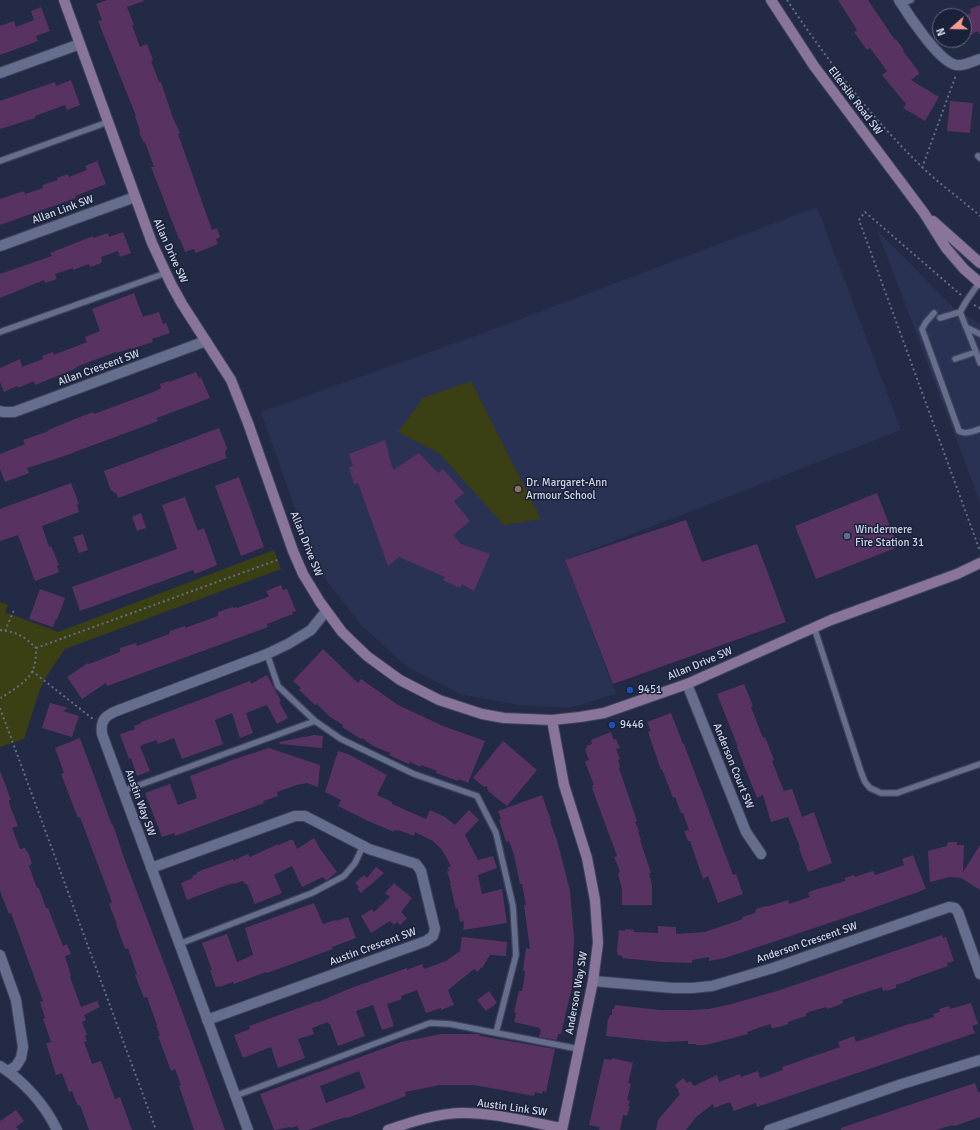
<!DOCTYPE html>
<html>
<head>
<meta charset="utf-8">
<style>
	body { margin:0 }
	#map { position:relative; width:980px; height:1130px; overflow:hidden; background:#232a45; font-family:Signika,sans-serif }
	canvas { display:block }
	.north { position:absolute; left:932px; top:8px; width:40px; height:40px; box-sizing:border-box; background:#1a213a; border:1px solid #62697f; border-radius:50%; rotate:250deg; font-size:11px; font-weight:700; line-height:16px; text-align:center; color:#cfd4e6 }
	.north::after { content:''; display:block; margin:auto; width:14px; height:18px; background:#f59d8f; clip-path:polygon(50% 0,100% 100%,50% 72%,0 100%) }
</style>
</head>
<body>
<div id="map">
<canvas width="980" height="1130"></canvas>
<div class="north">N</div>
</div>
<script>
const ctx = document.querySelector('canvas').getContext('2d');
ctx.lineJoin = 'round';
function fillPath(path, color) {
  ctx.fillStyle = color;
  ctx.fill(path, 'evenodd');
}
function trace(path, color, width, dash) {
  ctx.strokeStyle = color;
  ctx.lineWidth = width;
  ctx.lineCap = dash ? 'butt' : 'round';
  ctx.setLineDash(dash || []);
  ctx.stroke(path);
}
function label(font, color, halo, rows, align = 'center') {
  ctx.font = font + ' Signika,sans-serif';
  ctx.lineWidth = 3;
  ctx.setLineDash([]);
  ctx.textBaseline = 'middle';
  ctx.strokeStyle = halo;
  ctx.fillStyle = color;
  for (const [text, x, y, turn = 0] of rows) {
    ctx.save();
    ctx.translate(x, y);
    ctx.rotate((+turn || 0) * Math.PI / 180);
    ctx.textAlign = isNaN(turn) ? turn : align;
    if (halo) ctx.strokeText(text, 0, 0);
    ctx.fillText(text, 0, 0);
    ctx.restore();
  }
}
const built = new Path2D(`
	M817,207L901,430L565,560L616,694L569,708L518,705L460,694L407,667L362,626L329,584L309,549L261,412L478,335Z
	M877,230L954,308L980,324V502Z`);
const green = new Path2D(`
	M471,381L541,519L504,525L439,453L398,432L423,398Z
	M274,550L281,569L65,649L46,677L40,689L24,739L0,747V602L8,605L5,612L58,632Z`);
const building = new Path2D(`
	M107,0H143L144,1L127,7L134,25H132L140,47L147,44L153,60L151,61L159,82H161L173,118L180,133L178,134L212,230L217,228L220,237L216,239L218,244L196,253L194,249L185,252L180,239H179L151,167H154L145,142L144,143L139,132L140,131L135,116H136L98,21L102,20L96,4Z
	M838,0H868L895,40L896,39L904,50L903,51L919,72V74L911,80L939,97L925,121L903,108L906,104L882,75L887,71L870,48L867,50L854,32L857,30Z
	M980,5V34H979L978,31L964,38V16L971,13L970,9Z
	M41,7L50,31L36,36L38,41L0,55V26L14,21L16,27L34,20L31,11Z
	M71,80L80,105L67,110L65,105L35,116V118L0,129V101L55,82L56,86Z
	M950,101L973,103L970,133L947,131Z
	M97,161L106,184L75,196L76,198L0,225V199L24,191L25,194L43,188L42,185L58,180L57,178L68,174L69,177L87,170L85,166Z
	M123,232L131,253L120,257L118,251L101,257L102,262L99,264L90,267L89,264L73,270V268L55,274L57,279L45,283L44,280L0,298V274L52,256L50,253L93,236V238L108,233L109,237Z
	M134,293L143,317L159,312L163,324L166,323L170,333L152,339L153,342L131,349V348L116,353V352L76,367L77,368L35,385L34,381L18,388L17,386L4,392L0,382V368L20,359L22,367L43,359L42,356L53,352L54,355L87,342L85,337L100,331L92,309Z
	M196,372L199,378L201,377L210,398L157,418L158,421L56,459L27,468L29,473L5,482L0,469V454L25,444L23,440L49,431L48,430L75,419L93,412L94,414L156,391L161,388L160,384L169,381V382Z
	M219,428L227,448L225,453L227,458L118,498L116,493L113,492L112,490L111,491L104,471Z
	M385,440L393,470L419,453L438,473L443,469L464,493L454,501L470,521L453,535L461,544L490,554L474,591L462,584L460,588L443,580L445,577L399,557L388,566L358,483L354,484L349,467L353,466L349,454Z
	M239,477L264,547L241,556L215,486Z
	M71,483L79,504L77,505L79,512L42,526L49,547L51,546L59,565L57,566L59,572L35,581L18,535L0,541V509Z
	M877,493L898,547L816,579L795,526Z
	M185,497L198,531L204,528L217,565L195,574L193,570L80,611L72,587L177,549L162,505Z
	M141,513L146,528L137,531L132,517Z
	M686,520L702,562L757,544L786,622L613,684L565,560Z
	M83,534L88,550L79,553L73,537Z
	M281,585L283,590L287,589L296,611L292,612L293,614L267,624L268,627L121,681L107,686L106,683L82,699L67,677L88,663L89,664L120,652V648L136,643L137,646L169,634L170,631L185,626V628L218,616V612L233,607L234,608L237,607V608L265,598L269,596L266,591Z
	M40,589L65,598L57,620L56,619L53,627L29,619Z
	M323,649L358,683L361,679L398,705L443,726L485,741L468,783L459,779L458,781L436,773L437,771L421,765L420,767L410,762L409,764L389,755L390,753L373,746L362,738L361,739L342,727L343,725L329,716L317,704L315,705L299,690L301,688L293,681Z
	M267,675L281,701L279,702L288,718L277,724L267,705L246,713L253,733L240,738L232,713L215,720L223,744L182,759L174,738L158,744L156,740L140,746L150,771L137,776L131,758L129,759L120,734L135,729L134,726L141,723V722L250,681L251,684Z
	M744,684L753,706L751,707L763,738L765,737L774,760L772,761L784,791L792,789L802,817L814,812L832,863L808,872L799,848L800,847L788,817L771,822L763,795L757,798L746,770V771L737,747H738L717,694Z
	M50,703L68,708L63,711L79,716L72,737L42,728Z
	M671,713L683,744H684L733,875L736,874L743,894L718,903L708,876L703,879L690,841H688L684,831L689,830L683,813H681L675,797L673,798L662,769L661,770L648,732L651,731L647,722Z
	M611,732L614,740L616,739L620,748L616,749L620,759L618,760L620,767L619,768L637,821L635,822L639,831L638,832L641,840H640L651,873H649L652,885V905H622V889L618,874L620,871L614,857L617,856L592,788L593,787L592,785H594L585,762L589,760L585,749L587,748L586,746L592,744L591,740Z
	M314,735L323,736L322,748L280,744L279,742Z
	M80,738L112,825H113L124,858L178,1000L225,1130H194L179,1086L181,1085L175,1069L171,1071L158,1036H160L156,1025H157L147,997L144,998L135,975L137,974L128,948L125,949L116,924H117L109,904L112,902L80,817L78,818L61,774L64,773L55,748Z
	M503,741L537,770L507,806L488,791L487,786L484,787L473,778Z
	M269,748L320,765L318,787L307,783L297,785L277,792L278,796L263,801L264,803L175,836L174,833L162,837L145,793L170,784L178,805L197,798L190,776L235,759Z
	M338,751L348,754L387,775L377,795L392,802V804L426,819L430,810L445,817L455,825L469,810L479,820L465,835L478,860L493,856L497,868L478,875L482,894L502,889L507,923L463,930L464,921L460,922L458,908L456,909L455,906L450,883H451L447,871H449L448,867L451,866L442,850L433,841L415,832L414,836L398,830V831L394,830V832L366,820L338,806L341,800L325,792Z
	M0,773H1L11,800H9L10,806L18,826L12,828L20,849L25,848L27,852H28L32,864L29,866L37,888H39L46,908H48L63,946L67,944L71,954L65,956L71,976L70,977L81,1007L97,1001L100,1007L84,1015L86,1020L82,1022L87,1035L85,1036L87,1041L84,1042L92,1064L101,1061L115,1099L120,1097L132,1130H89L80,1105L78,1106L72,1091L69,1092L62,1073L56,1075L46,1043L51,1042L43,1019L45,1018L40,1002L43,1001L11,913L9,914L0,891Z
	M542,795L551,821H550L557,840L570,891L574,938L572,987L561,1034H558L557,1040L539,1037L541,1030L539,1029L540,1028L514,1022L516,1013L514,1012L519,991H522L524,981L525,971L523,970L526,948L530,949L524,905H526L522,884H520L514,855L509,841L506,842L499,820L501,819L498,811Z
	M314,838L319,846H318L337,872L326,881L323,877L302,887L292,866L274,875L282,893L255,904L247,884H245L243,881L234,884V883L227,885L187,900L181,883L193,878L192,876L197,874V872L233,859V861L248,854L250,857L278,844L279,845L290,840H293L297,849Z
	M948,842H957V845H964L963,872L980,845V890L961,878L950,877L930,882L928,851L947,846Z
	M913,855L926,889L859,913L725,958L709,961V957L692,960V963L662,962L622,958V956L618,955L617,951L619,930L625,931V929L634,930V932L658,933V926L676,927V934L705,932L743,919L742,917L755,913L756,909L766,906H769L788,900L789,904L810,897L808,893L811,891L845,881V878L854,875L855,877L873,871L875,875L904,865L902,859Z
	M376,867L384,873L361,893L357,889L359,887L355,883L364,875L367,878Z
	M394,883L412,898L401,912L407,918L400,925L397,922L394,925L390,921L371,933L361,916L372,909L374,912L390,897L385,893Z
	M314,903L323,924L335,920L336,921L348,917L356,938L332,947L333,949L267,973L266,972L234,984L233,982L219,987V986L216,987L210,970H212L202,943L227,934L237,962L253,955L245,928Z
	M942,935L943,938L946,937L954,961L947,963L948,966L911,979V980L896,985V988L886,991V990L883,991L882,987L842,1000L843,1003L836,1006L827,1009L826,1007L806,1013V1016L788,1022V1024L779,1027L772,1028L770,1024L747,1032L748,1034L706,1045H696V1044H688V1041L663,1042L606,1036L608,1019H609L610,1015H612V1009H614L615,1005L660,1010H691L708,1009L728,1005L777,991Z
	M462,937L507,942L506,956L490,955L482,968L481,967L478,972L474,969L448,990L454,1005L441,1010V1008L426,1013L417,990L401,996L402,999L387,1004L394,1026L382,1030L373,1005L356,1011L365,1036L338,1046L330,1024H329L328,1022L312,1028L314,1034L298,1039L305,1058L278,1068L271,1047L243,1058L234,1035L250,1029L249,1026L318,1001V1002L351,988L407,968V970L422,964L424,969L446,961L460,951Z
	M489,991L497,1003L486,1011L477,1000Z
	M971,1003L978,1024L972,1026L975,1033L757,1107L756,1103L734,1111L730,1102L714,1108L713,1104L696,1117L686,1130H656L658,1120L680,1094L678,1092L679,1091L675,1085L683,1078L687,1083L690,1081L694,1086L717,1075L719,1082L740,1074L741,1077L758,1071L760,1078L783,1070L782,1067L840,1047L838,1042L854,1036L856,1042L912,1023V1024L934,1017L933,1014L940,1012L939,1009L949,1006L950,1009Z
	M441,1034H479L480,1036L555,1049L546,1092L543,1091L542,1094L535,1092L534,1096L474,1085H440L405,1092L406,1096L347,1118V1117L336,1120L308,1130H299L297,1126L291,1128L290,1127L274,1130L260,1094L401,1042ZM359,1071L365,1088L326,1103L320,1086Z
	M612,1058L633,1063L628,1083L631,1084L627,1100L630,1101L628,1106H630L627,1116L623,1115L620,1130H599L600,1127L589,1125L604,1059L612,1060Z
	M975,1083L978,1092H980V1117L966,1122L955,1126L952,1125L936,1130H841V1128Z
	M16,1110L24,1121L16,1127L19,1130H0V1121Z`);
const path = new Path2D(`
	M787,0C827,60 870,116 921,166C939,184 961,199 980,216
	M922,168L956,75
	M961,295L865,212L859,220L980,551
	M974,305L980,308
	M0,630C19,633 22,635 36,648C36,655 36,662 33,670C29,680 10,693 0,698
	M5,631L14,610
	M36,648L280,559
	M32,671L93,719
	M0,708L156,1130`);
const lane = new Path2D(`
	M901,4L911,0
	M978,156L980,158
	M0,161L108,122
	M960,312L976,352
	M934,313L926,322L922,329L959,431C966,435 973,431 980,429
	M940,318L960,312L967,300L979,283
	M966,327L980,334
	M0,332L166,273
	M955,359L976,352L980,363
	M814,627L861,772L865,782L870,788L881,793H897L980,764
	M267,654L278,686L315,721L341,739L414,774L477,796L496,833L513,906L516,955L496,1033
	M123,791L315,721
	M179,944L312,893L344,876L355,863L363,846
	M235,1096L430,1023L450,1024L579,1049`);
const street = new Path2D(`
	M899,0C909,16 937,58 953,64C961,68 973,61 980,59
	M0,73L80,44
	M0,246L135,197
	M0,411L3,412H14L206,341
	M687,684L746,832L761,854
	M151,868L295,816H305L369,849L416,864L421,871L435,929L433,936L426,941L207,1020
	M0,955L16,1000L23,1047L21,1058L16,1066L8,1071
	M593,981L673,988H692L712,986L773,968L949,907L955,908L958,912L980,974
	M0,1066C24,1081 45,1105 57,1130
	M248,1130L102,734C100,719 106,715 119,710L267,654L288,644L311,630L326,611
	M769,1130L902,1084L980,1060`);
const secondary = new Path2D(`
	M64,0L152,243L171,284L182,304L231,380L248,423L293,551L303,574L320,602L342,632L367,656L400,680L439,700L482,714L504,718L552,720L580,717L604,713L687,684L831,620L957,574L980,563
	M771,0L814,66L924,213L946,248L964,269L980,283
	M933,221L980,263
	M552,720L564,785L587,858L595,900L598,943L593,981L562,1130
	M388,1130C411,1122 438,1113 463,1113C496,1113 529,1122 562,1128`);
const markers = [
	[518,489,4,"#8d6e63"],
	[847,536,4,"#5c6f8a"],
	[630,690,4,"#1a4fb4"],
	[612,725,4,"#1a4fb4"]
];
const streetNames = [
	["Ellerslie Road SW",855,101,53],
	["Allan Link SW",63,210,-20],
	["Allan Drive SW",170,251,66],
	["Allan Crescent SW",99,368,-20],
	["Allan Drive SW",306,544,68],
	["Allan Drive SW",700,664,-23],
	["Anderson Court SW",733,766,68],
	["Austin Way SW",140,803,70],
	["Anderson Crescent SW",807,943,-19],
	["Austin Crescent SW",373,947,-20],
	["Anderson Way SW",577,993,-80],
	["Austin Link SW",512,1108,8]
];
const poiNames = [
	["Dr. Margaret-Ann",526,483],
	["Armour School",526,496],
	["Windermere",855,530],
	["Fire Station 31",855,543],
	["9451",638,690],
	["9446",620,725]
];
fillPath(built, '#2a3253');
fillPath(green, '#3a4013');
fillPath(building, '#583362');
trace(lane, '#3f445b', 8);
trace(street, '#3f445b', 12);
trace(secondary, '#3f445b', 12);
trace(path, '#656c83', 2, [2, 3]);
trace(lane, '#656e8d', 5.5);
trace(street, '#656e8d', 10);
trace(secondary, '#89759a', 10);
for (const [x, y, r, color] of markers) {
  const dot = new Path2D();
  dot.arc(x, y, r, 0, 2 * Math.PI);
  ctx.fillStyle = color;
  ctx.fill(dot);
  trace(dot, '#1a213a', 1.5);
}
label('11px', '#cfd4e6', '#1a213a', streetNames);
label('11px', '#cfd4e6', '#1a213a', poiNames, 'left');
</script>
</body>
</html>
